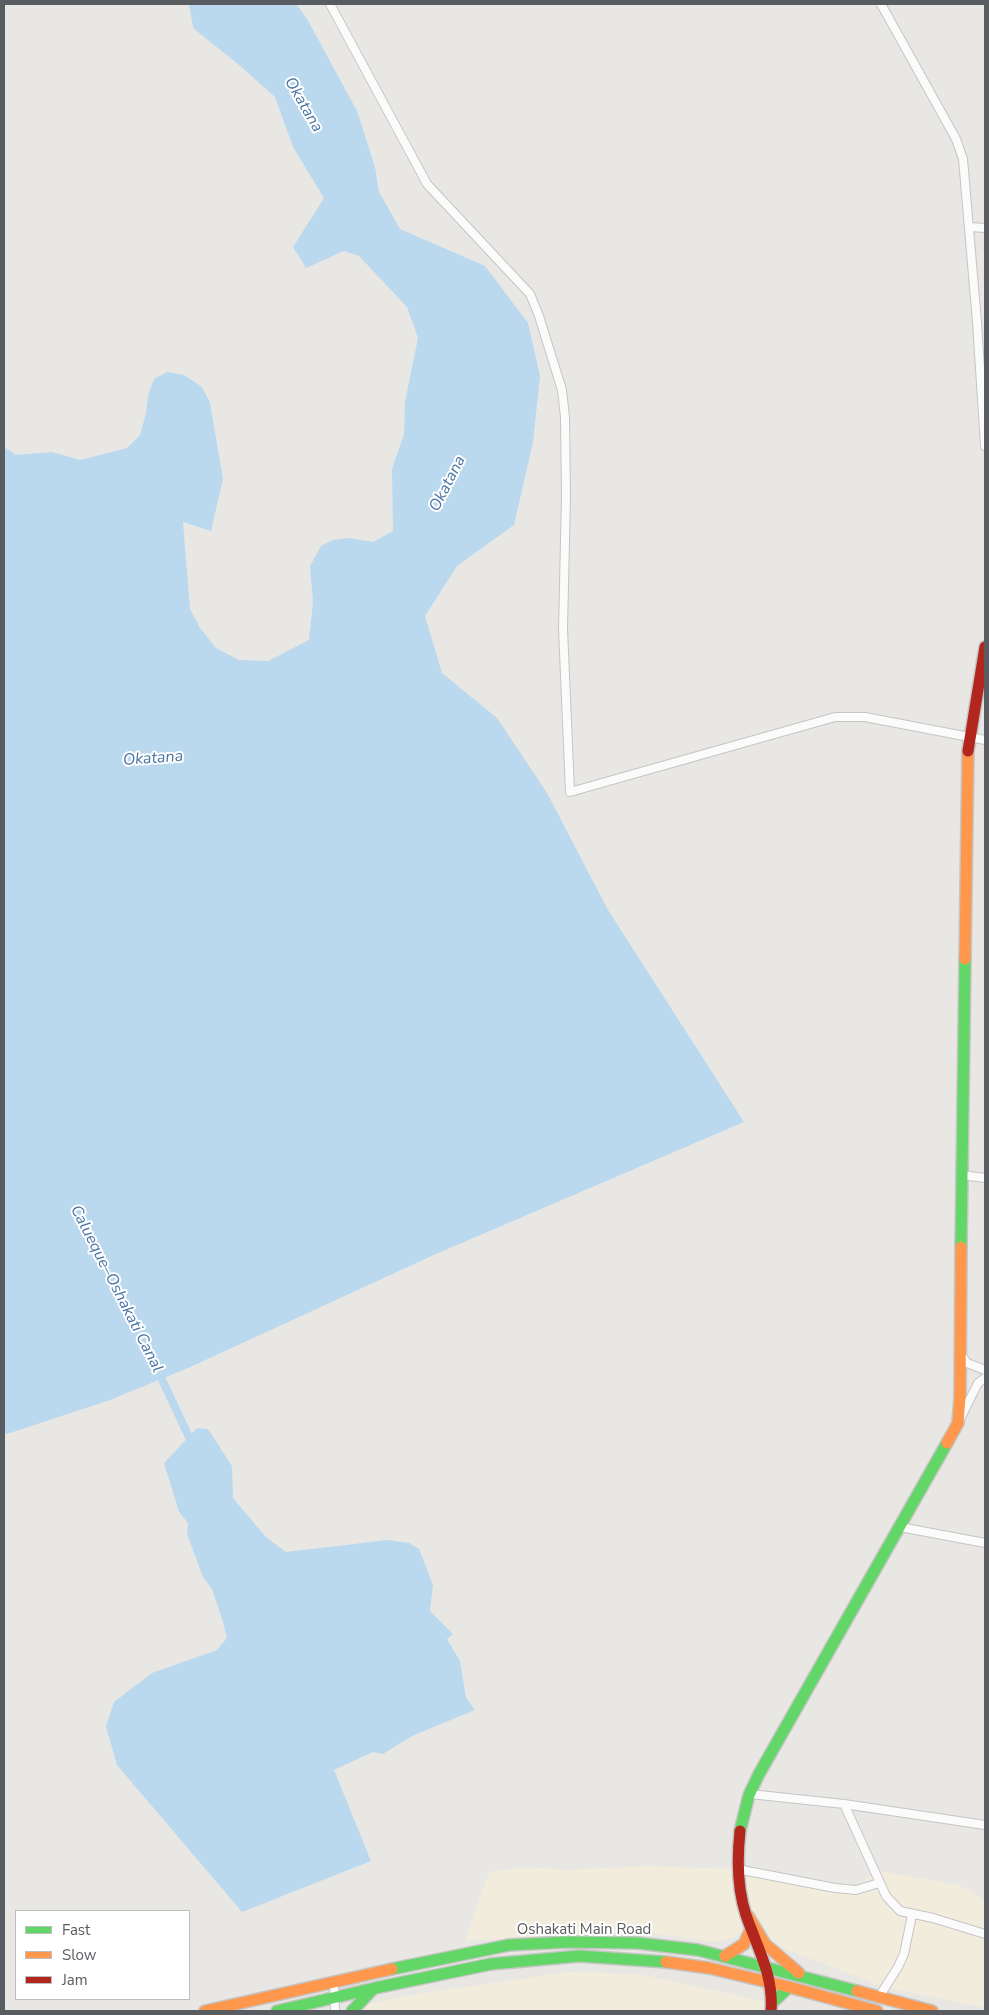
<!DOCTYPE html>
<html>
<head>
<meta charset="utf-8">
<style>
	body { margin:0 }
	#map { position:relative; width:989px; height:2015px; overflow:hidden; background:#e8e7e3; font-family:"Nunito Sans",sans-serif }
	canvas { display:block }
	.frame { position:absolute; inset:0; border:5px solid #595c60; pointer-events:none }
	.legend { position:absolute; left:15px; top:1910px; width:175px; height:90px; box-sizing:border-box; background:#fff; border:1px solid #bdbebf; margin:0; padding:6px 9px; list-style:none; font-size:15px; color:#595c60 }
	.legend li { display:flex; align-items:center; gap:10px; height:25px }
	.legend b { width:25px; border:1px solid #bdbebf }
</style>
</head>
<body>
<div id="map">
<canvas width="989" height="2015"></canvas>
<div class="frame"></div>
<ul class="legend">
<li><b style="height:6px;background:#63d668"></b>Fast</li>
<li><b style="height:6px;background:#ff974d"></b>Slow</li>
<li><b style="height:6px;background:#b3261e"></b>Jam</li>
</ul>
</div>
<script>
const ctx = document.querySelector('canvas').getContext('2d');
ctx.lineJoin = 'round';
function fillPath(path, color) {
  ctx.fillStyle = color;
  ctx.fill(path, 'evenodd');
}
function trace(path, color, width, dash) {
  ctx.strokeStyle = color;
  ctx.lineWidth = width;
  ctx.lineCap = dash ? 'butt' : 'round';
  ctx.setLineDash(dash || []);
  ctx.stroke(path);
}
function label(font, color, halo, rows, align = 'center') {
  ctx.font = font + ' "Nunito Sans",sans-serif';
  ctx.lineWidth = 4;
  ctx.setLineDash([]);
  ctx.textBaseline = 'middle';
  ctx.strokeStyle = halo;
  ctx.fillStyle = color;
  for (const [text, x, y, turn = 0] of rows) {
    ctx.save();
    ctx.translate(x, y);
    ctx.rotate((+turn || 0) * Math.PI / 180);
    ctx.textAlign = isNaN(turn) ? turn : align;
    if (halo) ctx.strokeText(text, 0, 0);
    ctx.fillText(text, 0, 0);
    ctx.restore();
  }
}
const commercial = new Path2D(`
	M647,1866L737,1869L856,1890L874,1870L959,1885L985,1901V2008L885,1987L787,1950L751,1929L733,1938L713,1942L651,1933L568,1935L465,1941L489,1872L525,1867L567,1870Z
	M569,1972L639,1974L772,2003L771,2011H352L355,2007L416,1994Z`);
const water = new Path2D(`
	M189,4H296L306,17L357,111L375,167L379,192L400,229L485,266L528,323L540,376L533,442L514,525L457,566L425,616L442,673L497,718L547,793L608,910L744,1122L436,1254L188,1368L110,1400L7,1434L4,1432V447L16,455L52,452L80,460L127,448L140,435L146,414L148,396L154,379L167,372L184,375L202,387L210,403L223,479L211,531L183,522L190,609L200,628L216,648L239,660L268,661L309,640L313,602L310,566L321,546L333,540L349,538L373,542L393,531L392,469L404,434L405,402L418,338L407,307L359,256L344,251L306,268L293,247L324,198L293,147L275,97L239,65L193,28Z
	M197,1428L208,1429L232,1466L233,1498L266,1537L286,1552L388,1540L409,1543L419,1549L433,1585L430,1611L453,1634L447,1639L460,1661L466,1698L475,1710L412,1736L383,1754L373,1752L334,1770L371,1861L242,1912L117,1765L106,1727L114,1702L152,1673L217,1650L227,1638L223,1622L212,1589L203,1577L187,1534L188,1523L179,1512L164,1463Z`);
const canal = new Path2D(`
	M158,1371L189,1437`);
const street = new Path2D(`
	M330,4L427,184L530,294L539,316L562,390L565,417L566,497L563,629L570,792L835,717H865L985,740
	M881,4L956,139L963,159L977,322L985,446
	M970,227L985,228
	M961,1175L985,1178
	M960,1353L967,1363L985,1370
	M960,1419L978,1383L985,1378
	M900,1527L985,1543
	M750,1794L844,1804L985,1825
	M844,1804L886,1896L900,1911L933,1918L985,1934
	M737,1869L835,1888L856,1890L879,1883
	M334,1983L335,2011
	M879,1997L898,1967L904,1954L912,1915`);
const fast = new Path2D(`
	M961,1247L965,959
	M740,1831L749,1795L759,1774L947,1443
	M392,1969L509,1945L568,1942L637,1943L698,1950L857,1991
	M772,2003L789,1987
	M277,2011L375,1988L491,1964L579,1956L666,1962
	M352,2011L373,1989`);
const slow = new Path2D(`
	M965,959L968,751
	M947,1443L958,1423L960,1397L961,1247
	M748,1916L765,1944L799,1973
	M725,1956L744,1944L751,1929
	M666,1962L709,1968L789,1987L877,2011
	M857,1991L932,2011
	M205,2011L392,1969`);
const jam = new Path2D(`
	M968,751L985,647
	M740,1831C737,1859 737,1888 746,1915C757,1947 774,1976 771,2011`);
const streetNames = [
	["Oshakati Main Road",584,1930]
];
const waterNames = [
	["Okatana",303,105,60],
	["Okatana",448,484,-63],
	["Okatana",153,759,-4],
	["Calueque–Oshakati Canal",116,1289,63]
];
fillPath(commercial, '#f1ecdc');
fillPath(water, '#bad9ef');
trace(canal, '#bad9ef', 8);
trace(street, '#c5c5c5', 10);
trace(fast, '#c5c5c4', 14);
trace(slow, '#c5c5c4', 14);
trace(jam, '#c5c5c4', 14);
trace(street, '#fcfbfb', 8);
trace(fast, '#63d668', 11);
trace(slow, '#ff974d', 11);
trace(jam, '#b3261e', 11);
label('15px', '#595c60', '#fff', streetNames);
label('italic 16px', '#4875a3', '#fff', waterNames);
</script>
</body>
</html>
